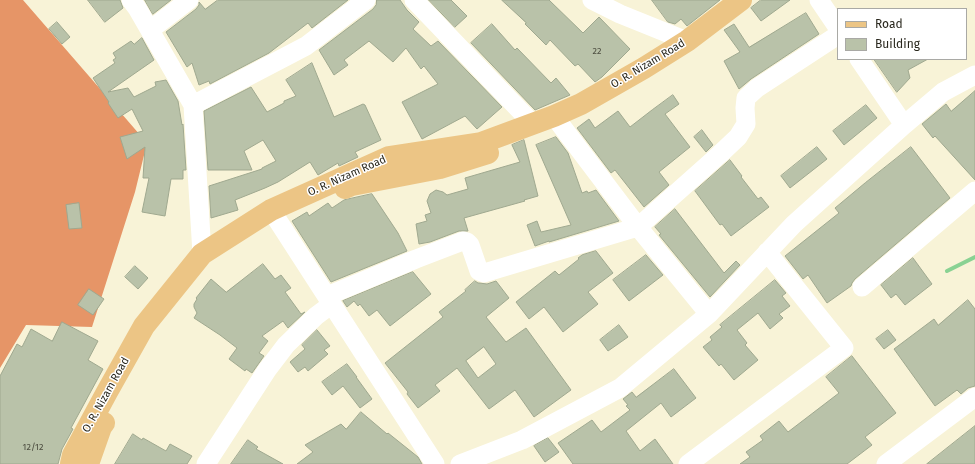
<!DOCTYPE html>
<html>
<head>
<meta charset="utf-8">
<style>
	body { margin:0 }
	#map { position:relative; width:975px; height:464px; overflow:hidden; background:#f8f3d7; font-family:"Fira Sans",sans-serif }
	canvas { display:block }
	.legend { position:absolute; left:837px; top:8px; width:130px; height:52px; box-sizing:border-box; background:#fff; border:1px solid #a9a9a5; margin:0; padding:5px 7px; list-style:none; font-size:12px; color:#29271d }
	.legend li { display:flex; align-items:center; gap:8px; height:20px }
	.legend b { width:20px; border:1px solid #a9a9a5 }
</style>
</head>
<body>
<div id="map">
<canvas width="975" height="464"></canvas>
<ul class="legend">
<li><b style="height:5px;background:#ecc585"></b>Road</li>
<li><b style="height:11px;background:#b9c2a9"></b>Building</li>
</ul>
</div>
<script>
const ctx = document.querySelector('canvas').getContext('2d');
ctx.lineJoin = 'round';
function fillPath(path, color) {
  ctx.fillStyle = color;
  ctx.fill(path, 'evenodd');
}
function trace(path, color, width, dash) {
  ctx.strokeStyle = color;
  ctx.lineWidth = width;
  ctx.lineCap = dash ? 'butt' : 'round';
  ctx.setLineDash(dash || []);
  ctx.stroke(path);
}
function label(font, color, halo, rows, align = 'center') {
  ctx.font = font + ' "Fira Sans",sans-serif';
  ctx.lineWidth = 3;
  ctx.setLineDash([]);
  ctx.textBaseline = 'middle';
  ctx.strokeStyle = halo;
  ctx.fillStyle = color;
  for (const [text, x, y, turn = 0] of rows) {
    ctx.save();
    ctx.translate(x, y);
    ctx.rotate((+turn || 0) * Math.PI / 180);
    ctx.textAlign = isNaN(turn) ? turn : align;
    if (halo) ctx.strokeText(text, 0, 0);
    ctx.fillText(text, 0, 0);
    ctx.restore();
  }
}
const forest = new Path2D(`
	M0,0H23L147,143L135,192L92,327L26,325L0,368Z`);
const stream = new Path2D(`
	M947,271L975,257`);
const building = new Path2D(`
	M88,0H120L123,8L105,22Z
	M145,0H171L153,14Z
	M218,0H348L312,28L308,23L269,53L210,84L209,81L199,85L192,63L187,67L166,32L196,9L199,5V2L205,9Z
	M377,0H400L407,10L419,22L413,29L431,46L438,41L502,107L477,129L465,116L422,139L402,102L438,84L424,66L421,69L406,48L393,62L369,41L344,60L348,65L334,75L319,50L373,9L376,5Z
	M429,0H451L467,16L455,27Z
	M502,0H549L583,33L599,17L630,49L602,77L595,82L578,64L575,66L550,40L546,45L525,24L526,23Z
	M652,0H720L687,26L681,19L675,24L668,22Z
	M761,0H790L761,21L751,8Z
	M806,13L819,34L751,79L739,89L724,61L740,52L724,30L734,24L749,47Z
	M57,22L70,37L62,44L49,29Z
	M492,24L515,50L517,48L551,83L556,78L570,95L535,110L471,43Z
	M142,38L154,60L108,92L128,88L134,97L156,86L155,82L166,80L178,101L182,125L183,124L186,170H183V179H171L165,216L142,212L149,178H143L145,147L127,159L120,137L143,131L132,109L118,118L108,103L109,102L93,78L115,63L113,60L116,58L113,53L131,41L134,44Z
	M874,59H928L908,70L910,78L897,92Z
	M312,63L334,117L363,104L365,105L381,140L355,152L358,157L339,166L338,163L318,175L310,162L278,182L265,188L235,200L238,210L211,218L209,186L262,169V168L276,161L263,140L244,151L252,170H208L204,111L251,87L267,112L284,103V101L296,96L286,80Z
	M975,91V180L935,136L933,138L922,124L946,104L951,111Z
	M673,95L679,104L665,114L690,147L659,172L669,185L644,207L615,170L611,173L577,128L589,119L595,128L618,111L630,127L652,110Z
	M866,105L877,118L844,145L833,131Z
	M702,130L713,145L706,152L694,137Z
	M556,137L568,153L582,193L587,191L588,193L596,190L619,221L549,242V241L535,246L527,225L537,221L541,232L571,225L536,145Z
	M524,140L538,196L524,200L525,201L464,218L468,231H459L430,242L419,244L416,224L427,221L425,215L431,213L427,201L430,194L436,190L443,192L447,195L468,189L465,178L520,162L512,145Z
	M817,147L827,159L790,188L781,176Z
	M911,147L950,198L855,279L852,283L851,286L827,303L808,275L803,279L785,256L839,213L835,208L865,183Z
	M730,160L742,176L741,177L758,199L761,197L769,207L731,236L722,224L720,225L695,191Z
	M372,194L398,233L407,251L331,282L292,221L307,212L309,216L328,203L332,208L344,200Z
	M79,203L82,228L69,229L66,205Z
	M675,209L724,273L736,261L740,265L710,297L659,235L661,234L655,227Z
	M596,251L613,273L588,292L598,304L563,332L544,307L529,319L516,302L555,271L559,275L579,259L578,258L582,255Z
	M646,255L663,275L629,301L613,280Z
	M913,258L932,284L905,305L896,294L891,298L881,285Z
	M263,264L275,279L281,275L291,288L285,292L301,314L305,312L288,328L283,321L262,336L268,341L259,353L264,356L252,373L246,369L245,371L229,359L237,348L220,335L194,318L197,313L194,307V304L197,299L196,298L211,279L226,292Z
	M135,266L148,278L138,289L125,277Z
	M413,272L431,294L390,326L377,310L369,316L360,304L358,306L354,301L347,307L343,301Z
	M775,280L786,293L782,296L790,306L779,314L783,318L770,329L758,313L737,330L747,343L745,345L758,360L734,380L721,364L719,366L703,347L712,340L710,337L722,327L720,325Z
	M475,281L478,283H479L487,284L496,281L509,298L486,317L506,342L526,328L571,390L534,417L515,390L489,409L457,368L435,385L440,391L418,408L407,394L408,392L385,363L443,317L439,312L466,291L465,290ZM484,347L496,364L478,378L466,361Z
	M89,289L104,299L93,315L78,305Z
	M968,300L975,309V386L968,388L961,394L957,390L935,406L894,349L934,319L938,325Z
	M62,322L98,341L88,360L103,369L71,428L73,429L62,449L58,464H0V376L17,344L22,347L31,329L52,341Z
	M619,325L628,337L608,351L600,340Z
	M317,330L330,346L324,350L328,354L308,371L305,367L298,372L290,362L305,349L302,345Z
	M888,330L896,340L884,349L876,339Z
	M852,356L896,413L865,437L872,445L847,464H740L750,457L746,452L763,440L760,436L779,421L788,432L839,393L826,377Z
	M347,364L357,377H356L372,399L360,408L343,386L332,395L322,382Z
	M674,369L696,398L671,417L661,403L626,431L640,451L655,439L673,464H573L558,443L592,420L601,432L630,410L626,406L628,405L623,399L632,392L636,397Z
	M361,412L387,434L388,433L418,457L422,464H297L313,452L305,445L341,424L346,429Z
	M975,426V464H927Z
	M133,434L142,440L143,438L166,451L170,444L192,456L187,464H115Z
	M548,438L559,452L545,462L534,446Z
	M248,440L258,447L256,449L283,464H231Z`);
const minor = new Path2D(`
	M131,0L137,8L193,105L202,254
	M414,0L533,124
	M592,0L620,14L687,41
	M819,0L838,28
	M150,30L189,0
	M859,59L904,125
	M193,105L306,46L366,0
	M554,116L638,227L709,314
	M271,210L435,464
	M862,287L975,191
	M327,296L416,259L463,241L467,242L470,245L479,271L484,273L638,227L720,154L738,137L746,124L745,108L746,98L757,88L838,35
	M206,464L267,370L286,345L316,316L332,304
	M460,464L522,440L620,388L709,314L794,224L904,125L943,92L975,75
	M688,464L844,348L767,252
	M886,464L975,397`);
const major = new Path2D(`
	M345,188L352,185L440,168L488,153
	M71,464L73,455L107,392L144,326L202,254L271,210L389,157L481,143L554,116L581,104L644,68L687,41L741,0
	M88,464L101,427L104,423`);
const numberNames = [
	["22",597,51],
	["12/12",33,447]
];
const streetNames = [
	["O. R. Nizam Road",648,64,-31],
	["O. R. Nizam Road",347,176,-24],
	["O. R. Nizam Road",106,395,-61]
];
fillPath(forest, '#e69567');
trace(stream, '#89d293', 4);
fillPath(building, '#b9c2a9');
trace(building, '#9fa88f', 1);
trace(minor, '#fff', 19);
trace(major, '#ecc585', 22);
label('9px', '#4d4e40', null, numberNames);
label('11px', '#29271d', '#fff', streetNames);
</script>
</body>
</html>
